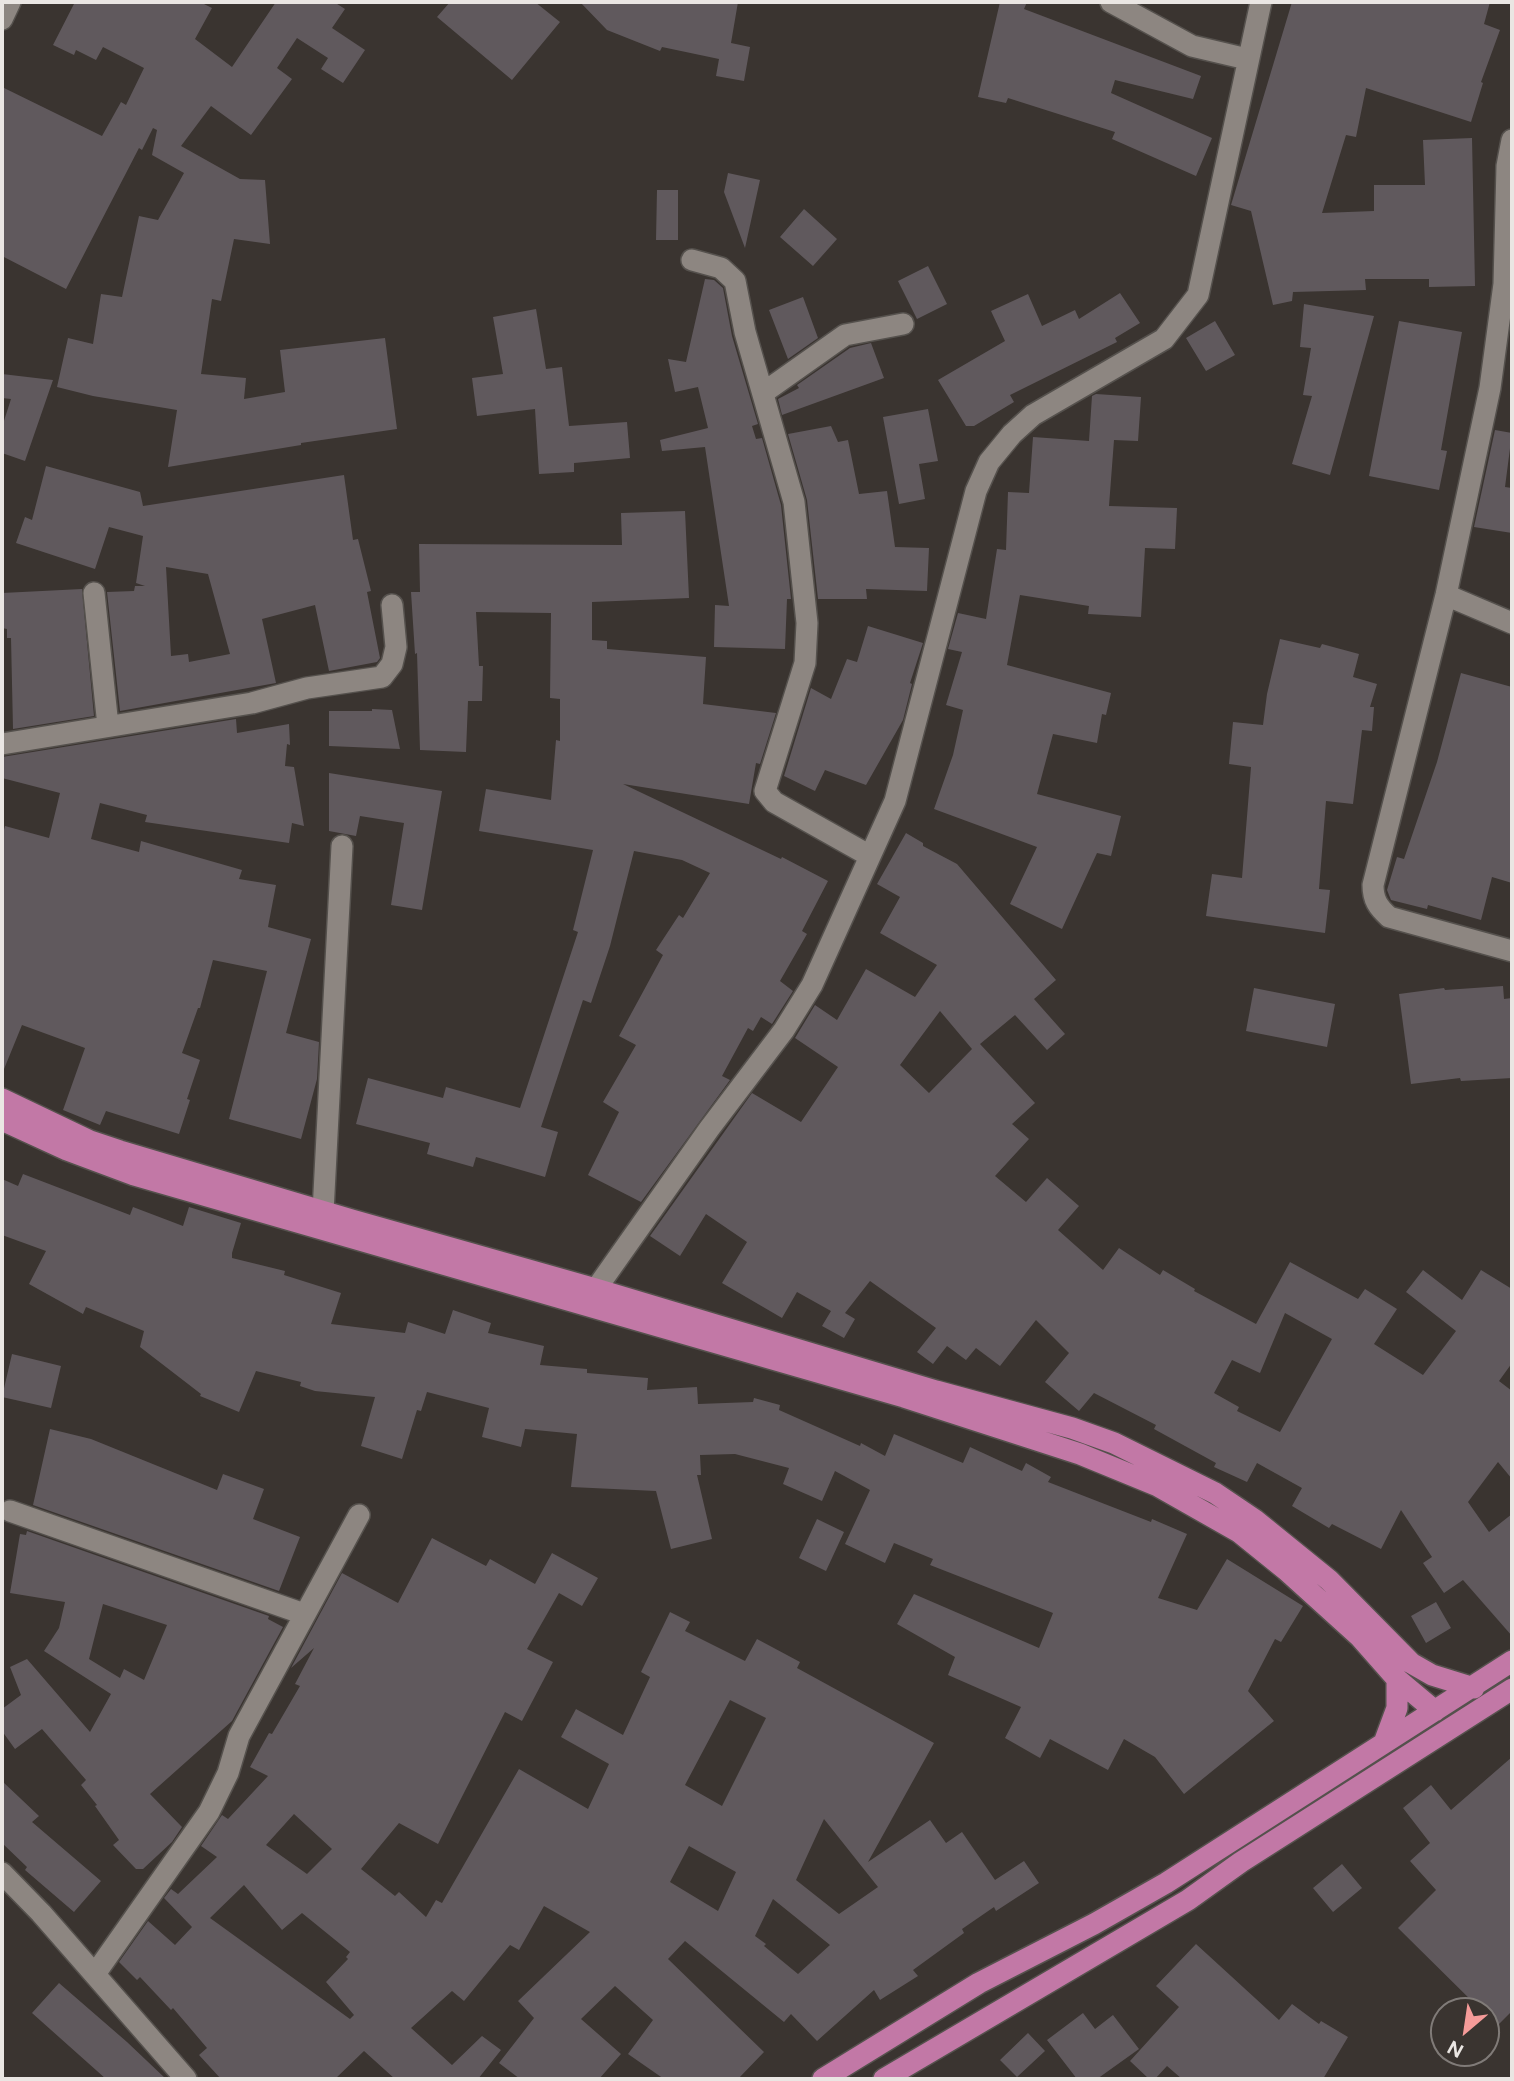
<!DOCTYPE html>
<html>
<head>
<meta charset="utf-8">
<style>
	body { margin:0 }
	#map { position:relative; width:1514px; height:2081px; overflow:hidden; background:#3a3430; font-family:Figtree,sans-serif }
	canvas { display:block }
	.frame { position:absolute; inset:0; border:4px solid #eae6e3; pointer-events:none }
	.north { position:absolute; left:1430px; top:1997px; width:70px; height:70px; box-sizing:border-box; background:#3a3430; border:2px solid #807b78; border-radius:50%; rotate:209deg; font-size:19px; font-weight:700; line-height:28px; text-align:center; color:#eae6e3 }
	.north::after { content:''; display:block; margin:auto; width:24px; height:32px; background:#f59b99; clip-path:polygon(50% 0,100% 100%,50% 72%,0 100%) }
</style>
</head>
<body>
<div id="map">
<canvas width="1514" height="2081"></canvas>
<div class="frame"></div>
<div class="north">N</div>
</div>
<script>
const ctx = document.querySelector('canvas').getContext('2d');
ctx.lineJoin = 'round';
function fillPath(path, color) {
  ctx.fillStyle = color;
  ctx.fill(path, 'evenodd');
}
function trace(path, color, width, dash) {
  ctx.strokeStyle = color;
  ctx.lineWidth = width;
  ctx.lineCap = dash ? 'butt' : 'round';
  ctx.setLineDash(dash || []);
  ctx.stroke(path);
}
const building = new Path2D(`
	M75,2H200L212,8L195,39L232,67L276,2H334L345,9L332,28L365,50L343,83L321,69L328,58L297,38L277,68L292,79L251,135L211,106L181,146L240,179L265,180L270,244L234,239L221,301L212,299L201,374L246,378L244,399L285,392L280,350L385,338L397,429L301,443V445L168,467L177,410L93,396L57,387L68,338L93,344L101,294L122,297L139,216L158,220L184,173L152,155L157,130L153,128L142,150L139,148L66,289L2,256V87L102,136L121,102L126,105L144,68L103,47L96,60L76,50L74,55L53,45Z
	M450,2H535L560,22L512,80L437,17Z
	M580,2H738L731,43L750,47L744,81L716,76L719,59L662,47L660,51L607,30Z
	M1000,2H1027L1024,9L1201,76L1193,99L1115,80L1111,93L1212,138L1196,176L1112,139L1115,132L1008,98L1006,103L978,97Z
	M1292,2H1490L1484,24L1500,30L1481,82L1483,83L1471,122L1366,88L1356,137L1346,135L1322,213L1374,211V185H1425L1423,140L1472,138L1475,286L1429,287V279H1365L1366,290L1293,292L1292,301L1273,305L1251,211L1231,205Z
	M728,173L760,180L745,248L724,192Z
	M657,190H678V240H656Z
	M804,209L837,239L813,266L780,237Z
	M928,266L947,304L917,319L898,281Z
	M705,279L714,280L723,288L732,336L758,424L752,426L756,439L762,438L781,505L791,599H787L785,649L714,647L715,605L729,606L705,447L662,451L660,440L708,428L698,387L675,392L668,359L686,362Z
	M1120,293L1140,323L1115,338L1117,342L1010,395L1014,402L974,426H966L938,380L1005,341L991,311L1028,294L1042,326L1075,310L1079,319Z
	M803,297L818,338L788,359L769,310Z
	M1304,304L1374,316L1330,475L1292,464L1312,396L1303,395L1311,348L1300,347Z
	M536,309L546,369L562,367L569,426L627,422L630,458L574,463V472L539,474L535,409L477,416L472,378L503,374L493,317Z
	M1215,321L1235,355L1206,371L1186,338Z
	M1399,321L1462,332L1441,450L1447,451L1439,490L1369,476Z
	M871,343L884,378L782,415L778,399L799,388L797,385L850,348Z
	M2,374L53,380L25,461L2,453V427L11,399L2,398Z
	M1096,394L1141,397L1138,441L1114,440L1109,506L1177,508L1175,549L1145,548L1141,617L1088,614L1089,606L1020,595L1007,665L1111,693L1106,715L1102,714L1097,743L1053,734L1037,794L1121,816L1111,856L1097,853L1062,929L1010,904L1037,847L934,809L953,755L963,710L946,705L962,652L948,649L958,613L986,619L997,549L1006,550L1008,492L1029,493L1033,437L1089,441L1092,396Z
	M928,409L938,461L919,464L925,499L899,504L883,417Z
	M831,426L838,442L848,440L859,494L887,491L895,547L929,548L927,591L866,589L867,599H818L807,500L788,434Z
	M1495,430L1512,433L1505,487L1512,488V533L1474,527Z
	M46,466L140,492L143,506L344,475L353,540L358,539L371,591L367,592L380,658L377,662L329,671L315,605L262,619L276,683L120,711L107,592L134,591L135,586H145L136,583L143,536L109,527L95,569L16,543L25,517L32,520ZM166,567L208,574L230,654L189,662L188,654L171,656Z
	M685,511L689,598L592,602V640L607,641V649L706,657L703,704L776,713L760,764L756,763L749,804L623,784L781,859L782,857L828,881L802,931L807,934L780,981L793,991L772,1024L761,1017L753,1031L748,1028L722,1076L730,1080L641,1202L588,1175L619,1112L603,1102L636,1045L619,1036L663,955L656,950L679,915L683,918L710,873L682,860L634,851L610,946L591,1003L583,1000L541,1127L558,1132L545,1177L476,1157L473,1167L427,1154L430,1143L356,1124L368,1078L443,1098L446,1087L520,1108L578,932L573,930L593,850L479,831L486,789L551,800L556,740L560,741V699L550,698L551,613L476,612L479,666H483L482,701H468L466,752L420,750L417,653L415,654L411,592H420L419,544L622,545L621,513Z
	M82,589L94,716L13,729L11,638H7V629L2,628V593Z
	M868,626L923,643L910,683L912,684L903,720L866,785L825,770L815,791L784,776L811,688L831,699L847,659L857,662Z
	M1280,639L1320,648L1322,644L1359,654L1353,677L1377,684L1370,707H1374L1372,731L1362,730L1353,804L1326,801L1319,889L1330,890L1325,933L1206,916L1212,874L1242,878L1251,767L1229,764L1233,722L1263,725L1267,694Z
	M1461,673L1512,687V883L1492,877L1481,920L1428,905L1427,909L1391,900L1387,890L1397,857L1404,859L1437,762Z
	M372,709L392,710L400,749L329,746V711H372Z
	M236,719L237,733L289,724L290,745L287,744L285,766L294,767L304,826L292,823L289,843L145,822L147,815L100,803L91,839L139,852L141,841L242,870L239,879L276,885L268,927L311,939L286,1033L319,1042L317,1079L301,1139L229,1119L267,971L213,960L200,1008H198L182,1053L200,1060L187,1099L190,1100L179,1134L106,1111L100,1125L63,1110L85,1048L22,1025L2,1074V837L5,826L49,838L60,793L2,778V757Z
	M329,773L442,791L422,910L391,905L404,823L360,816L356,836L329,831Z
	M906,833L923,843V846L957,864L1056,980L1034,999L1065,1034L1047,1050L1015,1015L980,1044L1035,1103L1012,1124L1029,1139L995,1176L1026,1202L1047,1178L1079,1206L1058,1230L1103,1270L1119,1248L1160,1275L1163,1270L1195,1289L1194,1291L1256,1324L1290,1262L1358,1299L1365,1289L1397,1309L1374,1344L1423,1375L1456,1331L1406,1292L1423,1270L1462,1300L1481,1270L1512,1289V1363L1499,1381L1512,1391V1479L1498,1462L1468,1502L1489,1532L1512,1514V1636L1463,1580L1444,1593L1423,1563L1432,1557L1401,1510L1381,1549L1332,1524L1329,1528L1292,1506L1302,1488L1257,1463L1247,1482L1214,1467L1216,1463L1154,1429L1156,1425L1094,1393L1079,1411L1045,1382L1069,1353L1036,1320L1000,1366L976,1348L966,1360L947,1346L933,1364L917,1352L936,1328L870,1281L845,1313L855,1319L844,1338L822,1326L831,1311L797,1292L782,1318L722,1283L747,1242L706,1214L680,1256L650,1236L752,1093L801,1122L838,1067L795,1038L815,1005L837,1020L866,969L915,997L937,965L880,933L900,897L877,884ZM940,1011L972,1049L929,1093L900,1065ZM1285,1313L1332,1339L1280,1432L1237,1411L1239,1407L1214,1393L1232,1360L1260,1373Z
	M1503,986L1504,999L1512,998V1078L1461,1081L1460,1078L1411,1084L1399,994L1444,988L1445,990Z
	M1254,988L1335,1004L1327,1047L1246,1031Z
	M23,1174L130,1215L133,1207L183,1226L189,1207L241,1223L232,1253V1258L285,1271L284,1275L341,1293L331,1324L405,1333L408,1322L445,1334L453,1310L491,1323L488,1333L544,1346L540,1365L587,1369V1373L648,1378L647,1390L697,1387L698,1404L753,1402L754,1398L780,1405L779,1410L860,1446L861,1443L885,1456L894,1434L963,1463L970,1447L1022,1471L1026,1463L1051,1477L1048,1482L1151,1522L1152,1519L1187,1534L1158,1598L1197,1610L1227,1559L1303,1606L1281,1642L1275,1639L1248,1691L1274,1721L1184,1794L1155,1757L1124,1739L1108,1770L1050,1739L1040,1758L1005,1738L1021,1707L948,1675L955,1657L897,1624L914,1594L1039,1648L1053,1613L930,1565L933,1559L894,1543L885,1563L845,1544L870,1490L835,1471L822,1501L783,1484L789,1468L735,1454L700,1455L701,1475H697L712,1539L671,1549L656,1491L571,1487L577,1434L525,1429L521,1447L482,1437L489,1408L427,1392L421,1411L417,1410L402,1459L361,1446L375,1397L315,1391L300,1386L301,1382L256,1371L239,1412L200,1396L201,1394L140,1347L144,1331L86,1307L83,1314L29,1284L46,1251L2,1235V1179L18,1186Z
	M12,1354L61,1366L51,1408L2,1397Z
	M50,1429L91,1439L217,1490L223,1474L264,1489L253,1519L300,1537L279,1591L33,1505Z
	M817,1519L844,1532L826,1571L799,1558Z
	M27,1531L269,1616L268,1619L283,1627L232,1721L150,1794L182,1827L172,1842L143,1869H136L113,1845L119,1840L95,1806L97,1805L81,1785L86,1780L42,1729L15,1749L2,1731V1709L21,1695L10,1667L27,1659L90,1732L111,1694L44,1651L59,1628L65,1602L10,1593L20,1534L26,1535ZM103,1604L167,1625L144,1680L124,1669L120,1678L89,1659Z
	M432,1538L486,1566L490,1559L535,1584L552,1553L598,1578L582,1606L559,1593L527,1649L553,1662L522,1721L505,1712L438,1844L399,1823L361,1869L395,1896L399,1892L426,1917L436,1900L442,1903L519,1769L588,1809L609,1764L561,1737L576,1709L623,1735L650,1677L641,1672L670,1612L690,1622L685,1631L745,1661L757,1639L800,1662L797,1668L934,1743L868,1862L930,1820L946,1843L962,1832L995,1880L1024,1861L1039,1883L996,1911L994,1907L962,1929L964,1933L913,1970L918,1976L880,2000L874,1990L817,2041L791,2014L784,2022L685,1941L668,1959L764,2052L738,2079H664L628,2054L653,2020L615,1986L581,2019L621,2054L599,2079H520L499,2063L534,2018L518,2001L590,1932L544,1906L519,1950L510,1945L464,2001L452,1991L411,2028L452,2065L482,2036L501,2050L478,2079H395L364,2051L335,2079H221L199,2055L207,2048L173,2008L171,2010L140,1977L137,1980L119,1962L148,1921L175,1945L192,1927L164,1898L171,1889L178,1894L217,1857L201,1846L222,1815L228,1819L268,1776L250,1767L269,1733L272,1734L300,1686L295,1684L314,1648L291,1668L342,1573L398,1603ZM730,1700L766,1718L722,1806L685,1785ZM294,1814L332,1849L307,1874L266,1845ZM824,1819L878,1887L839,1914L796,1880ZM689,1846L736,1872L718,1911L670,1882ZM244,1885L282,1930L302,1913L350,1952L346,1957L348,1959L326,1982L354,2015L350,2019L210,1918ZM773,1899L830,1945L798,1974L764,1946L766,1944L755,1936Z
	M1436,1602L1451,1628L1426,1643L1411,1616Z
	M1512,1757V2011L1497,2026L1486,2015V2011H1482L1398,1928L1436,1890L1410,1861L1430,1843L1403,1808L1431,1785L1451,1810Z
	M2,1781L39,1816L32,1822L101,1881L74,1912L25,1870L27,1867L2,1843Z
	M1342,1864L1362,1888L1333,1912L1313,1888Z
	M1196,1944L1279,2020L1292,2004L1319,2024L1321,2021L1348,2037L1323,2079H1182L1167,2066L1155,2079H1149L1130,2061L1179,2007L1156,1986Z
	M59,1983L127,2042L166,2079H106L32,2013Z
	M1083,2013L1095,2029L1113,2015L1139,2049L1097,2079H1077L1047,2040Z
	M1028,2033L1045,2051L1017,2077L1000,2060Z`);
const minor = new Path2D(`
	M1111,2L1192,46L1247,59
	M2,19L10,2
	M1512,140L1507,166L1504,284L1490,388L1446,595L1373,885C1373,900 1378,907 1389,917L1512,951
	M692,260L721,268L735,281L745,332L794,502L807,623L805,663L765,791L774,802L870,856
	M763,393L845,335L903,324
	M94,593L108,726
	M1446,595L1512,623
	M2,744L252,703L307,688L382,677L392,664L396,647L392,605
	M323,1212L342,846
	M596,1289L709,1129L784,1030L812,985L895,801L976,491L989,462L1012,434L1033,415L1164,339L1198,295L1261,2
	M10,1511L304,1614
	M2,1873L41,1913L186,2079
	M95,1974L209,1812L228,1773L239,1736L359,1515`);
const major = new Path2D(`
	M2,1099L90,1141L120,1151L352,1220L596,1289L936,1391L1072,1428L1114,1443L1215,1493L1255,1520L1329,1580L1411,1663L1432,1675L1474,1688
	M2,1120L67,1150L134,1175L904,1397L1080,1454L1158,1486L1239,1532L1286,1570L1360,1637L1397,1679L1435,1711
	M1384,1743L1397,1708V1679
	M823,2079L979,1983L1094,1924L1166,1883L1512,1661
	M884,2079L1188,1900L1241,1862L1512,1689`);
fillPath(building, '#60595d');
trace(minor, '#55514d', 24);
trace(major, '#55514d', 24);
trace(minor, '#8d8681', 21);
trace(major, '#c278a6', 21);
</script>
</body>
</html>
